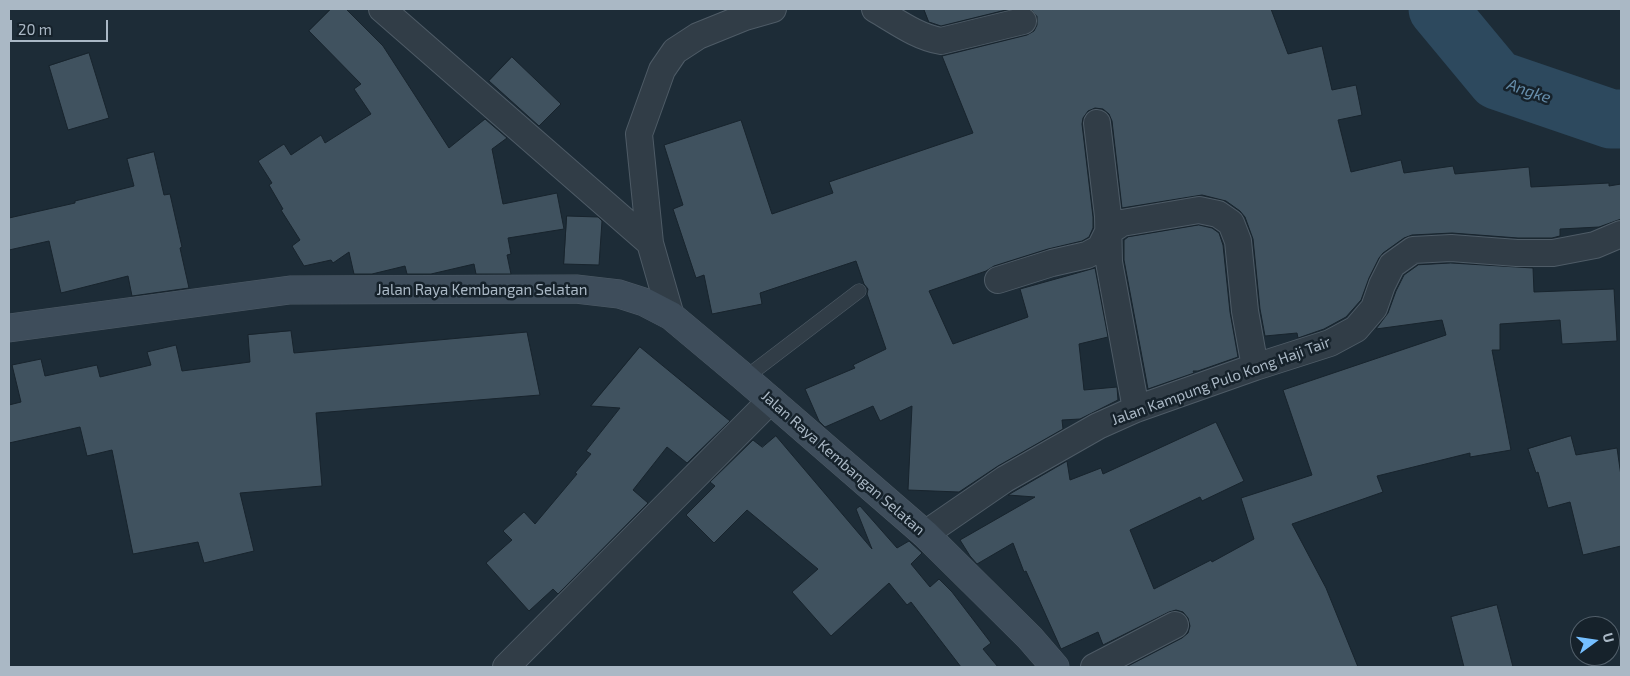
<!DOCTYPE html>
<html>
<head>
<meta charset="utf-8">
<style>
	body { margin:0 }
	#map { position:relative; width:1630px; height:676px; overflow:hidden; background:#1d2c37; font-family:"Exo 2",sans-serif }
	canvas { display:block }
	.frame { position:absolute; inset:0; border:10px solid #aab8c5; pointer-events:none }
	.north { position:absolute; left:1570px; top:616px; width:50px; height:50px; box-sizing:border-box; background:#16222b; border:1px solid #515e69; border-radius:50%; rotate:76deg; font-size:14px; font-weight:700; line-height:20px; text-align:center; color:#aab8c5 }
	.north::after { content:''; display:block; margin:auto; width:18px; height:22px; background:#75bfff; clip-path:polygon(50% 0,100% 100%,50% 72%,0 100%) }
	.scale { position:absolute; left:10px; top:20px; width:98px; height:22px; box-sizing:border-box; border:2px solid #aab8c5; border-top:0; padding-left:6px; font-size:15px; line-height:18px; white-space:nowrap; color:#aab8c5; -webkit-text-stroke:4px #16222b; paint-order:stroke }
</style>
</head>
<body>
<div id="map">
<canvas width="1630" height="676"></canvas>
<div class="frame"></div>
<div class="north">U</div>
<div class="scale">20 m</div>
</div>
<script>
const ctx = document.querySelector('canvas').getContext('2d');
ctx.lineJoin = 'round';
function trace(path, color, width, dash) {
  ctx.strokeStyle = color;
  ctx.lineWidth = width;
  ctx.lineCap = dash ? 'butt' : 'round';
  ctx.setLineDash(dash || []);
  ctx.stroke(path);
}
function fillPath(path, color) {
  ctx.fillStyle = color;
  ctx.fill(path, 'evenodd');
}
function label(font, color, halo, rows, align = 'center') {
  ctx.font = font + ' "Exo 2",sans-serif';
  ctx.lineWidth = 5;
  ctx.setLineDash([]);
  ctx.textBaseline = 'middle';
  ctx.strokeStyle = halo;
  ctx.fillStyle = color;
  for (const [text, x, y, turn = 0] of rows) {
    ctx.save();
    ctx.translate(x, y);
    ctx.rotate((+turn || 0) * Math.PI / 180);
    ctx.textAlign = isNaN(turn) ? turn : align;
    if (halo) ctx.strokeText(text, 0, 0);
    ctx.fillText(text, 0, 0);
    ctx.restore();
  }
}
const river = new Path2D(`
	M1438,9L1497,80L1611,119H1621`);
const building = new Path2D(`
	M331,9H346L383,46L449,148L485,119L507,138L492,149L503,204L557,193L564,229L508,238L511,254L507,255L511,274H476L474,264L431,274H407L405,266L372,274H354L349,252L333,263L331,260L304,266L292,246L300,240L281,210L283,209L269,185L272,183L258,161L284,144L291,155L321,135L325,143L371,114L354,89L361,84L309,31Z
	M924,9H1010L941,26L929,22Z
	M1031,9H1271L1288,54L1322,46L1332,90L1356,85L1362,115L1338,120L1351,172L1401,160L1404,173L1453,166L1455,174L1529,167L1531,187L1609,183V186L1621,184V219L1599,227L1560,229V236L1552,238H1518L1452,233L1412,235L1404,238L1383,253L1379,258L1369,278L1361,300L1346,317L1324,329L1298,338L1297,333L1265,336L1260,309L1253,239L1245,217L1240,211L1226,201L1202,195L1122,208L1112,121L1109,114L1103,109L1095,108L1088,111L1083,118L1082,124L1093,217V228L1089,237L1082,241L1048,249L994,266L986,271L929,291L953,344L1028,317L1020,289L1095,268L1108,337L1079,344L1084,390L1117,387L1118,400L1080,419L1062,420L1063,429L998,466L959,492L908,490L912,406L880,421L873,406L825,427L819,421L805,389L855,368L853,365L886,349L867,294L868,289L864,284L856,261L760,293L762,304L712,314L704,275L696,278L673,209L683,205L664,145L741,120L772,214L833,193L829,182L973,133L942,56L1027,35L1034,31L1037,25V17Z
	M89,53L109,118L68,130L49,66Z
	M512,57L561,104L539,126L489,81Z
	M154,152L164,195L170,194L182,247L180,248L189,288L132,296L128,276L61,293L49,241L9,250V218L75,203V201L134,186L127,159Z
	M567,216L598,217L602,221L599,265L564,264Z
	M1199,225L1212,228L1219,233L1223,245L1230,312L1238,357L1198,371H1193L1194,373L1148,389L1124,260V240L1128,237Z
	M1451,263L1533,268L1534,292L1614,289L1617,341L1562,344L1560,320L1500,324V350H1492L1511,450L1470,457V453L1377,476L1383,492L1292,524L1326,588L1358,667H1126L1182,638L1188,633L1190,626L1188,618L1183,612L1176,610L1169,612L1103,645L1098,632L1061,649L1026,571L1024,572L1013,543L977,564L970,556L960,540L1035,497L1008,495L1067,461L1070,480L1101,468L1103,474L1216,422L1244,481L1202,501L1200,497L1130,530L1154,589L1211,560L1212,562L1254,539L1241,498L1312,475L1283,390L1446,335L1442,320L1376,329L1388,313L1396,291L1404,275L1418,265Z
	M291,331L294,353L527,332L540,395L316,413L322,486L240,493L254,551L204,563L198,542L133,554L112,450L87,456L80,427L9,443V405L21,402L12,365L41,359L45,376L97,365L100,377L151,365L147,352L176,345L182,371L250,362L248,335Z
	M640,347L730,421L687,463L667,447L633,490L648,503L558,594L553,589L529,611L486,563L512,540L503,531L524,512L535,524L577,474L575,473L591,454L586,451L620,408L591,406Z
	M776,436L872,549L856,509L860,506L897,548L909,541L922,553L911,564L930,587L939,579L952,592L991,643L983,649L998,667H961L911,602L907,605L889,583L831,636L792,592L818,569L747,510L714,543L686,515L715,486L710,482L753,440L762,447Z
	M1571,436L1576,455L1617,448L1621,476V546L1583,555L1570,502L1548,508L1538,472L1536,473L1528,449Z
	M1497,605L1513,667H1464L1451,617Z`);
const lane = new Path2D(`
	M745,378L859,291`);
const street = new Path2D(`
	M382,9L650,243L671,316
	M875,9C896,21 917,37 941,41L1023,21
	M1097,123L1108,216L1109,262L1136,409
	M650,243L639,134L662,70L675,51L698,36L745,17L773,9
	M998,280L1052,263L1087,255L1100,248L1108,232L1122,223L1199,210L1218,214L1231,223L1238,241L1245,311L1255,367
	M925,534L1005,479L1098,426L1136,409L1255,367L1330,343L1356,329L1374,308L1382,285L1392,265L1413,250L1451,248L1517,253H1553L1595,245L1621,234
	M506,667L771,400
	M1094,667L1175,625`);
const secondary = new Path2D(`
	M9,328L290,290L576,289L619,294L644,302L671,316L745,378L925,534L1030,638L1055,667`);
const streetNames = [
	["Jalan Raya Kembangan Selatan",482,290],
	["Jalan Kampung Pulo Kong Haji Tair",1221,381,-20],
	["Jalan Raya Kembangan Selatan",843,463,41]
];
const waterNames = [
	["Angke",1529,91,19]
];
trace(river, '#2d495e', 59);
fillPath(building, '#40525f');
trace(building, '#18242d', 1);
trace(lane, '#4e5b66', 15);
trace(street, '#4e5b66', 28);
trace(secondary, '#4e5b66', 29);
trace(lane, '#313d47', 14);
trace(street, '#313d47', 26);
trace(secondary, '#3e4d5b', 28);
label('15px', '#aab8c5', '#16222b', streetNames);
label('italic 16px', '#678fac', '#16222b', waterNames);
</script>
</body>
</html>
